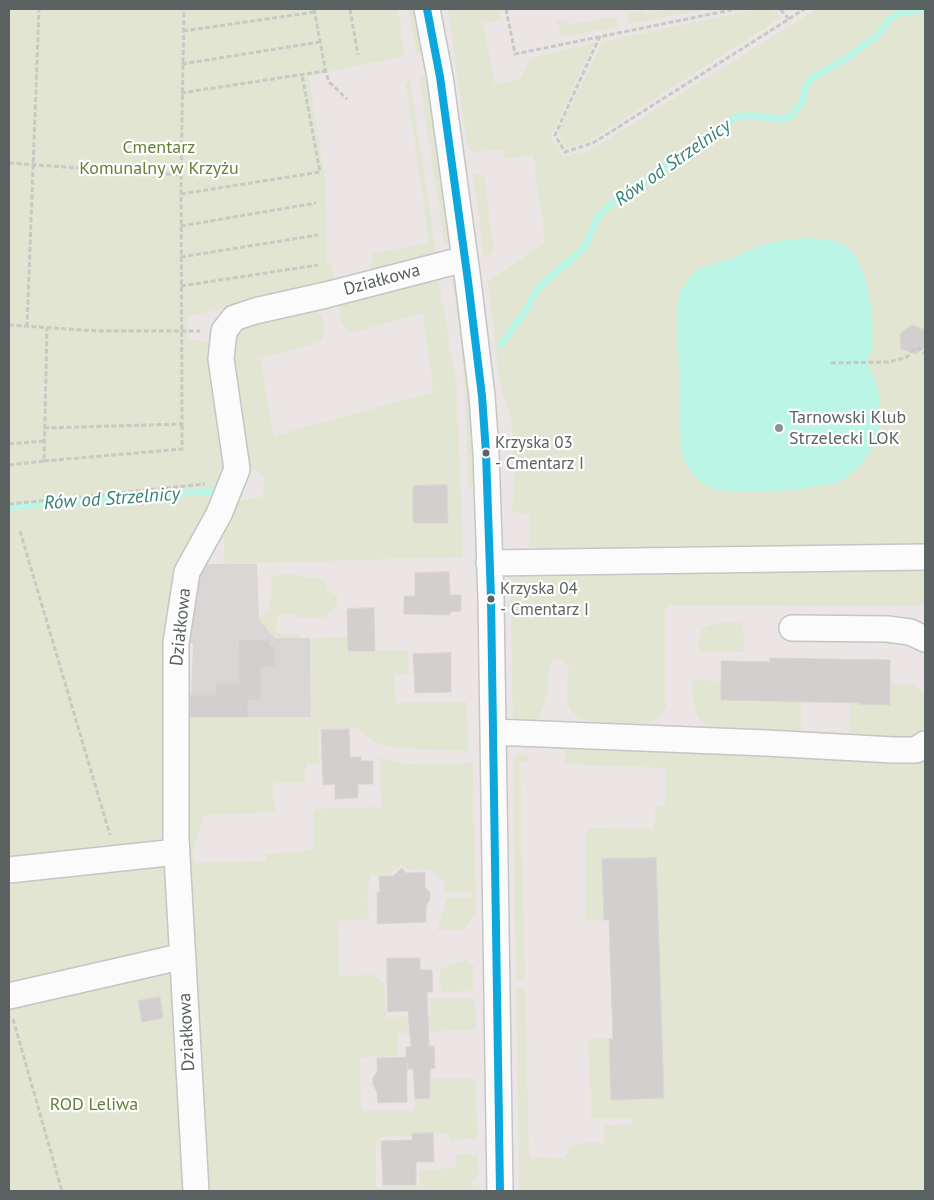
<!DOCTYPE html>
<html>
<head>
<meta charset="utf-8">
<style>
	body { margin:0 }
	#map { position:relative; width:934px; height:1200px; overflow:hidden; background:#ebe6e5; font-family:"PT Sans",sans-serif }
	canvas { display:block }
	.frame { position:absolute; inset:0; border:10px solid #5b6362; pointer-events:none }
</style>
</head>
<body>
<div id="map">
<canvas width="934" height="1200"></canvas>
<div class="frame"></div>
</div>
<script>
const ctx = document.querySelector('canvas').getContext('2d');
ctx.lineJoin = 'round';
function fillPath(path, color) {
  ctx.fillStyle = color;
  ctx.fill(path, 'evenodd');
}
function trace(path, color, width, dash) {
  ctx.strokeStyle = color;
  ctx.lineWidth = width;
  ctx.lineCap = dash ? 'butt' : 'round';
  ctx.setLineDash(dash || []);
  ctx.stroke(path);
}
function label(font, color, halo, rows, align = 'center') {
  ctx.font = font + ' "PT Sans",sans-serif';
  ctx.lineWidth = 4.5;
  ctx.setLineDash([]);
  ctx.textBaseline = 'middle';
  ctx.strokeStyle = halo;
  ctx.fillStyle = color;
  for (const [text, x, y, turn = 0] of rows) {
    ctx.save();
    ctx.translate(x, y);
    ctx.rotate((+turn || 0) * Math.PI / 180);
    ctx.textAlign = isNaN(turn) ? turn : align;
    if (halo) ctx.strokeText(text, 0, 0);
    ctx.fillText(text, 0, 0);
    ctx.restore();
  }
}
const industrial = new Path2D(`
	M203,564H257L259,619L275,638H310L311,717H190L193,643H185L194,583Z`);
const green = new Path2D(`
	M9,9H398L405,56L309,76L325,176L327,264L332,263C333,274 336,282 326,289L228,307L187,317L189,340C198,340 206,340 213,347L224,467L214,498L183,562L189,1191H9Z
	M408,9H417L423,47L421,52L416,55Z
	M448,9H499L501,20L483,23L495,84L520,79L531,58L594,43L551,136L563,158L592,149L817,9H925V606L666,605V706C661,714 656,722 647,724C630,729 578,725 569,708C564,699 568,676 569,665L562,660H553L548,671V695L538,720L533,724L513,722L510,577L632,575L631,557L529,547L530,514L512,512L515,472L511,416L500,385L488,281L545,242L533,155L505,159L502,150L473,152L468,148Z
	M671,9H708L629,24L626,14L644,11L645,14Z
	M758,9H770L782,17L589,141L567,149L558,132L602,42Z
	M618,16V27L561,37L556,22L567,20L569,25Z
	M419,77L425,78L429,82L451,240L445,246Z
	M410,80L434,238L435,254L429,260L372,272L370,266L373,254L429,242L406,85Z
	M473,173L481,174L485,179L494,252L490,255L484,258Z
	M434,278L439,281L457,390L463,557L224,564V525L239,501L262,497L265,476L257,472L243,457L233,348L235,338L243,329L307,310L320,314C326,325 326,332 320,342L260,359L274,436L433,392L423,313L351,333C339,324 337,313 343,299Z
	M451,279L455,282L459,294L470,393L474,483L469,492C466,423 465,345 451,279Z
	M284,574L324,579L327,590L337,595L338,605L325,617L301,618L291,614L277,616L276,630L278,633H300V638H275L259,619V616L265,615C274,604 268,589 272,576Z
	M718,623H743L744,652L698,651C699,633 698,628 718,623Z
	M347,637L348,651H408L409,674L394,675L396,703L467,702L468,751L394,748L373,741L358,728L319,729V764H306V782L273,783L275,812L205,815L194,844L193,863L266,861V854L314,850L313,809L381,807L380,758L407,764L473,763L476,912L466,926L467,929L437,930C437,918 446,910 446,898L472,897V892L445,893L443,881L430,870H409L401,865L390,874L371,875C366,891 366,903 371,919L338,921L339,976L373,975L384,982L386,1017L430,1016V999H475L476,1030L397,1033V1056L360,1057L361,1111H415L414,1078L476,1079L477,1138L450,1141L448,1133L382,1137L376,1145V1188L419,1186V1170L456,1168V1155L477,1154L478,1175L470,1184L480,1185V1191H203L183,699L190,695V717H311L310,638Z
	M692,680L721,681V700L802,702L801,732L713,730C692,716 692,704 692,680Z
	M890,684L914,685L922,691C925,706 927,718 922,732L908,738H857L849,735L850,703L889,705Z
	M570,747L925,761V1191H519L516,989L525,990L529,1157L564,1158C571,1139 587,1143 604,1143V1126L632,1124V1119H591L588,1039H609L611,1099L664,1098L656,858L602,859L604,920L586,921L585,837L586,831L592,828L654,829L655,807L665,805L666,768L565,764V750Z
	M522,754L527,756L530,762H520L525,979H516L513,761L516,755Z
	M466,960L474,966V991L441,992L440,969Z`);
const water = new Path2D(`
	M801,238C814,239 828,238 840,243C870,255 875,325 872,353L867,358C867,369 873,373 876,382C879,389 881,416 880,424C879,429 877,436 875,442C869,457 855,474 840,481C820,490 731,496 712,488C695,481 687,468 681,452L677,306L681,290L690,277L698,269L733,258L753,248L777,241Z`);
const stream = new Path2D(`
	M501,345L525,311L539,287L584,248L597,219L605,209L632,188L709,141L730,121L739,116H758L779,119L790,117L802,102L807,84L813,77L844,60L877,36L890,19L900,13L925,9
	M9,507L124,497L216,491`);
const building = new Path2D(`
	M912,325L925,330V347L916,354L901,349L900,334Z
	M447,485L448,523H413V486Z
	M449,572L450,595H461V611L450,612V615L404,614V596H415V573Z
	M374,608L375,651H348L347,609Z
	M239,640H270V646H275V667H261V700H248V717H190V695H216V683H239Z
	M451,653V692L415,693L413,654Z
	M770,658L890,660V705L859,704V703L721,700V661L770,662Z
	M349,729L350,757H361V761H373V784H358V798L335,799V784L323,785L321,730Z
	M656,858L664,1098L611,1100L609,1039H613L609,920H604L602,859Z
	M402,868L406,873L425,872V888L430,892V900L426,906V922L377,924V893L380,892L379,876H393Z
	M387,958H420V970H432L433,992H427L429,1046H434L435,1068L430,1069V1098L415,1099L413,1069H407V1062V1102L378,1103L377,1092L373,1085V1078L377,1072V1058L406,1057V1047H411L408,1011L388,1012Z
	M160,997L163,1018L142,1022L138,1001Z
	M433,1133L434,1162H416V1185H383L381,1141L412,1140V1134Z`);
const path = new Path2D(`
	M314,9L326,73L329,82L347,99
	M350,9L358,55
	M506,9L515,54L736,9
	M789,19L804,9
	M183,31L315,12
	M600,36L555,135L565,152L593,143L789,19L780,9
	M182,64L320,42
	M181,93L325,71
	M9,163L181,175L184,9
	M181,194L320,172L302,75
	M181,226L316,203
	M181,257L318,235
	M181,286L318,265
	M9,325L97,331H200
	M27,327L39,9
	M831,363L889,362L907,357L911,352L915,349H921L925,354
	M44,428L182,424L181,175
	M9,444L44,441
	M44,461L182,449V424
	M9,465L44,461L47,328
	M9,504L205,484
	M20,531L110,835
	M13,1019L62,1191`);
const minor = new Path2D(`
	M427,9L440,77L468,281L482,396L486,453L491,599L500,1191
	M489,563L925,557
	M792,628L887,629L910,632L925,639
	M493,732L766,743L894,750H916L925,744
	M9,870L177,852
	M9,996L171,959L183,958
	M196,1191L176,839V643L187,572L219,514L237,469L221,359L224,331L234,318L255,311L326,295L465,259`);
const bus1 = new Path2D(`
	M427,9L440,77L468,281L482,396L486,453L491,599L500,1191`);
const markers = [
	[779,428,5,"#8d9190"],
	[486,453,4.5,"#5b6362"],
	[491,599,4.5,"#5b6362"]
];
const busNames = [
	["Krzyska 03",495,443],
	["- Cmentarz I",495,464],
	["Krzyska 04",500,589],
	["- Cmentarz I",500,610]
];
const parkNames = [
	["Cmentarz",159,148],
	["Komunalny w Krzyżu",159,169],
	["ROD Leliwa",94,1105]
];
const streetNames = [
	["Działkowa",382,280,-15],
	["Działkowa",181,627,-84],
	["Działkowa",187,1032,-93]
];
const poiNames = [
	["Tarnowski Klub",789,418],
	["Strzelecki LOK",789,439]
];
const waterNames = [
	["Rów od Strzelnicy",673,163,-35],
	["Rów od Strzelnicy",112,499,-4]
];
fillPath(industrial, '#dbd6d6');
fillPath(green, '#e1e5d1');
fillPath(water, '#baf5e6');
trace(stream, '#baf5e6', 7);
fillPath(building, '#d2cfce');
trace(building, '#dad5d4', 1);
trace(minor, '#c5c5c4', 28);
trace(path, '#c6cac5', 3, [5, 2.5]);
trace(minor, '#fcfbfb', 25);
trace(bus1, '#0ca7dc', 8);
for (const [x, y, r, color] of markers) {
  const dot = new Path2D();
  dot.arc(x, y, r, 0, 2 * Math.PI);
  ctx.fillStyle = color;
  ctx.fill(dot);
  trace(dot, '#fff', 2);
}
label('17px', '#5b6362', '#fff', busNames, 'left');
label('18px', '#657f37', '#fff', parkNames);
label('18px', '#5b6362', '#fff', streetNames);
label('18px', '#5b6362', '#fff', poiNames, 'left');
label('italic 19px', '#358174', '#fff', waterNames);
</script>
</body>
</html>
